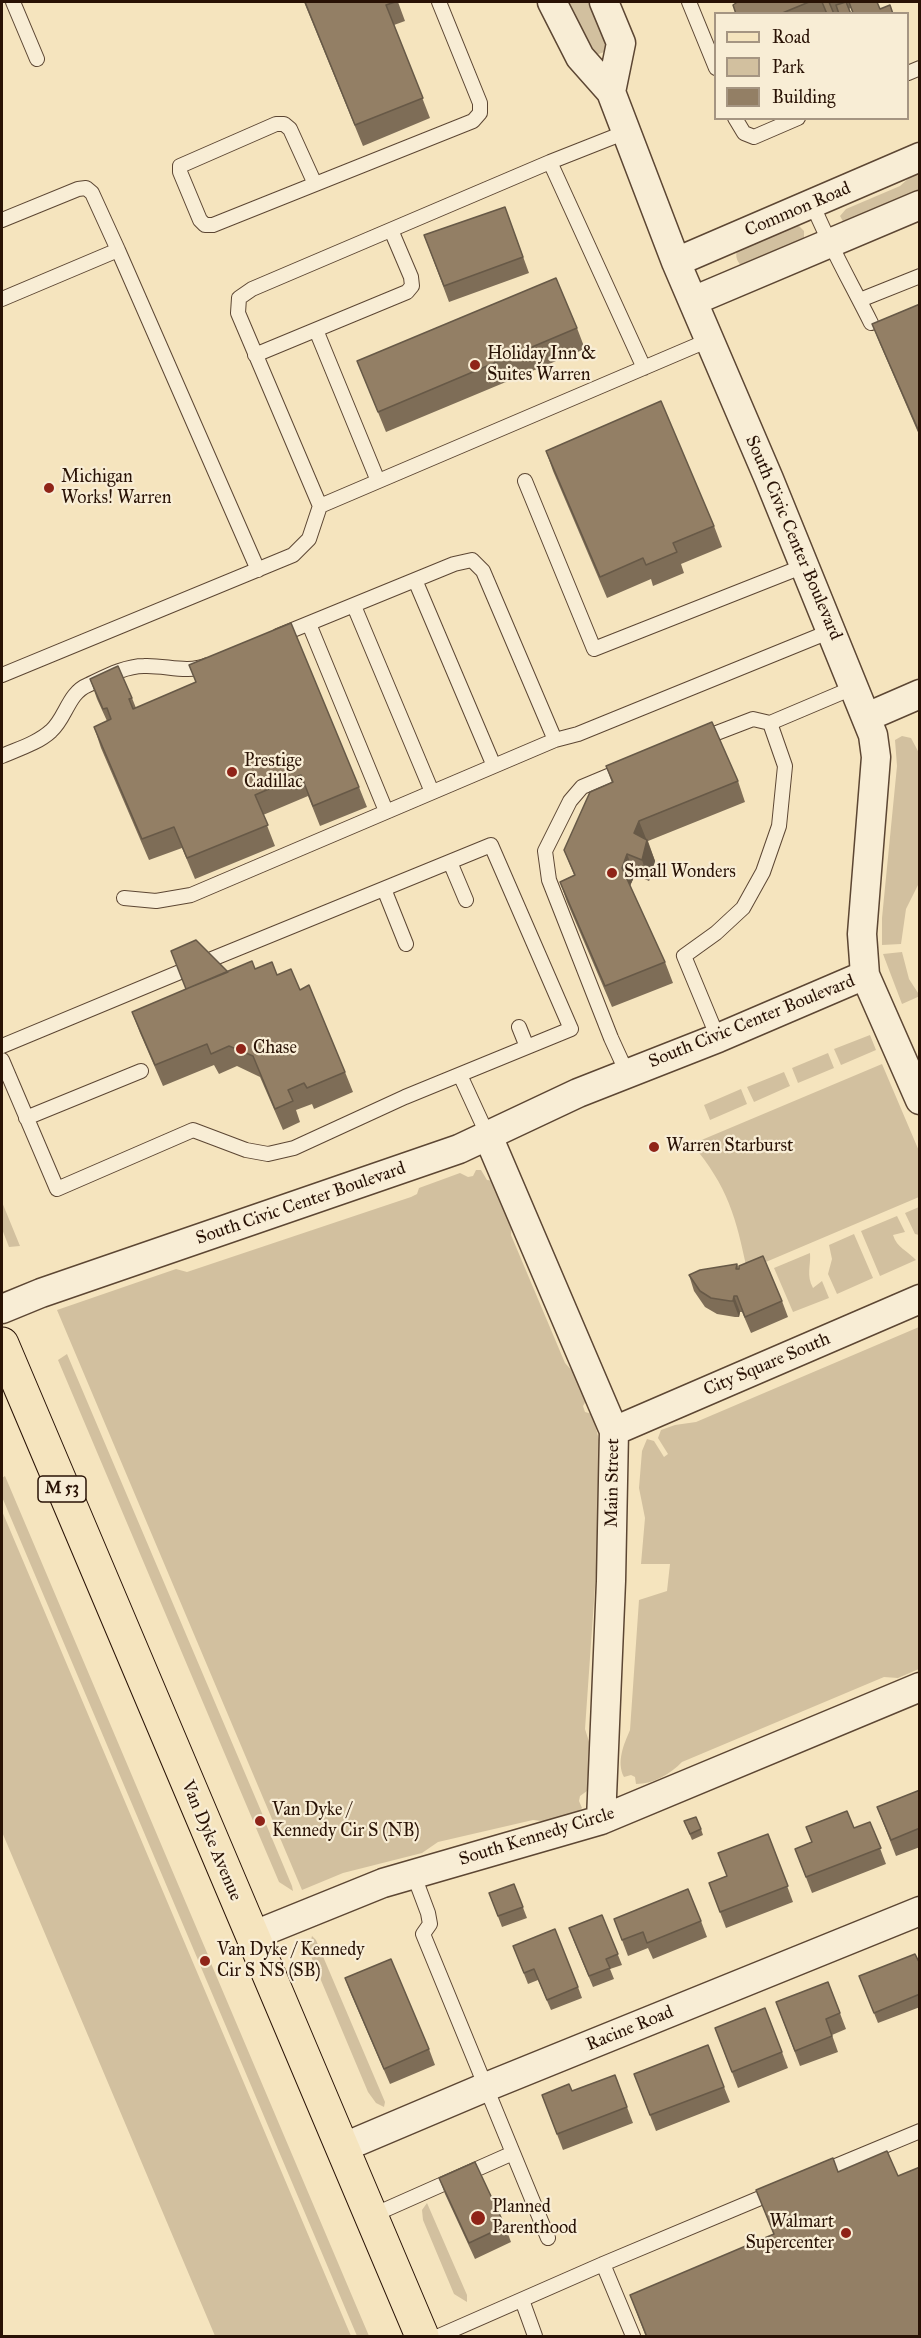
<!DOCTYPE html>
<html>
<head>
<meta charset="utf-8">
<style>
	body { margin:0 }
	#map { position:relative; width:921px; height:2338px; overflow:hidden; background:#f5e4be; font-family:"IM FELL Great Primer",serif }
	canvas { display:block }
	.frame { position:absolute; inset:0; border:3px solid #291205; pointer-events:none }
	.legend { position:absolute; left:714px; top:12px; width:195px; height:108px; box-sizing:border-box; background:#f8edd5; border:2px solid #a59582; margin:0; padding:8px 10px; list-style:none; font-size:18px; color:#291205 }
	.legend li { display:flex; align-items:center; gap:12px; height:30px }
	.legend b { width:30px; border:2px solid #a59582 }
</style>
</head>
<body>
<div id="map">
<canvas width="921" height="2338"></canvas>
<div class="frame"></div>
<ul class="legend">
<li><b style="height:8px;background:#f5e4be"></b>Road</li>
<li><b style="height:16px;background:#d2c09f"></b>Park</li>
<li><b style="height:16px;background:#937f65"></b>Building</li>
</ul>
</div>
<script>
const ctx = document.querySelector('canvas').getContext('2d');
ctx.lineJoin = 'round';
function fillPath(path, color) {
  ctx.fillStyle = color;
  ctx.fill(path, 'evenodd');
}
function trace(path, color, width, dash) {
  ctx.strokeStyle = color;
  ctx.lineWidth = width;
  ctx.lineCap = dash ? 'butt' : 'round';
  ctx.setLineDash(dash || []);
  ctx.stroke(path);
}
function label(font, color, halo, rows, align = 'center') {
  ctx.font = font + ' "IM FELL Great Primer",serif';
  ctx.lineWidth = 4.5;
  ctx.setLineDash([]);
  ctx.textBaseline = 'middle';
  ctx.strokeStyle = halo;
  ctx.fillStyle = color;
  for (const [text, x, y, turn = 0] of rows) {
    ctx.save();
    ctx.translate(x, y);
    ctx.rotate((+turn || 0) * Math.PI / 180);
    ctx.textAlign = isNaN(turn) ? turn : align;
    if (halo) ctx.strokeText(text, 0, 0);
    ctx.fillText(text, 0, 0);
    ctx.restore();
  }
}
const green = new Path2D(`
	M567,2H593L610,42L607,51L596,55L591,53Z
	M919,169V194L844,223L840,216L846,209L900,186Z
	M796,223L804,231V241L744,267C737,263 735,257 737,249Z
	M902,736L911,738L919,753V883L906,909L901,944L882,945V918L897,766L895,740Z
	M902,952L909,979L920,996L902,1004L883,954Z
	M870,1035L876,1050L841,1065L834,1049Z
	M828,1053L834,1068L798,1083L792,1068Z
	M882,1064L919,1151V1197L747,1270C736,1217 728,1187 692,1144Z
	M784,1072L790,1086L754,1102L747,1087Z
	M741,1089L747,1104L710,1120L704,1105Z
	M476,1170H481L487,1180L495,1181L512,1224L511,1235L565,1363L575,1374L587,1399L583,1406L585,1412L592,1414L604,1458L585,1729L590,1745L587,1791L580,1796L579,1801L582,1808L577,1813L551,1822L533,1820L438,1842L422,1853L343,1873L302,1890L57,1310L176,1269L187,1272L411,1197L417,1194L419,1188L460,1173L468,1177L473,1176Z
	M2,1202L20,1246L9,1247L2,1229Z
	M919,1207V1235L915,1234L905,1213Z
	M897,1216L905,1232L893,1235C897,1248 908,1251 916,1260L880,1276L861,1231Z
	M854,1234L873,1278L837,1294L828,1274L832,1259L829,1245Z
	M810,1253C811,1266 806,1275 813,1288L822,1281L829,1298L793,1312L774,1268Z
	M919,1327V1669L898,1678L884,1677L682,1762C670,1774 654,1784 636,1784L635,1777L631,1775L624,1777C616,1762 624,1744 630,1730L639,1600L667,1591L670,1564H641L645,1518L639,1488L642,1451L647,1439L654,1441L664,1457L668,1454L658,1438L661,1430L675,1425L696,1422Z
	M67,1354L264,1818L254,1823L58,1360Z
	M5,1476L208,1955L198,1960L2,1497V1478Z
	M2,1511L351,2336H215L2,1832Z
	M266,1824L292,1886L293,1891L279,1882L256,1828Z
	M312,1936L316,1940L385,2102L384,2107L376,2103L368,2092L312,1959L309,1947Z
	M210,1961L369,2336H357L200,1965Z
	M427,2203L467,2295V2302L454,2294L423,2220L422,2210Z`);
const lane = new Path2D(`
	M13,2L37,59
	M689,2L716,68
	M908,73L920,68
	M735,118L744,133L754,137L798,118
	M550,162L644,368
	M315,184L290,129L284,124H276L180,166V172L200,220L205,225H213L473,121L480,113V103L439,2
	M812,203C829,245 851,283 871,323
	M2,220L78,189L86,188L92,193L118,250L2,299
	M118,250L258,570
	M860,300L920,276
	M316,330L378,481
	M255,355L407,292L412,286L411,277L391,230
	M525,481L594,649L804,566
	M320,506L709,340
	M415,580L494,766
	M354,606L432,792
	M309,624L386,811
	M2,675L293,555L309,539L320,506L238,313L239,298L252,289L550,162L626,132
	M701,739L753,719L770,723
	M555,740L578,734L831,631
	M2,756C18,749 38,743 51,731C66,718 68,693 88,685C105,677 125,666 144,666C167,665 186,674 208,665
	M625,769L582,787L570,801L545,851L549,880L611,1038L627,1073
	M450,862L466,900
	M384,889L406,944
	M124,898L156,901L191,895L555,740L483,571L472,560L454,564L278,636
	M519,1027L527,1047
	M718,1038L684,956L716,933L743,908L763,872L779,826L785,766L770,723L855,687
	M2,1046L180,972
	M2,1060L57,1189L193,1130L246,1150L268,1154L294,1148L405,1097L571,1029L491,845L212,959
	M460,1075L488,1136
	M26,1118L141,1071
	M413,1873L428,1913L430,1924L423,1934L513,2153
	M819,2173L920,2131
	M371,2216L513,2153L548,2238
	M603,2264L633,2336
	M522,2300L535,2336
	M439,2336L603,2264L777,2191`);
const street = new Path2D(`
	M552,2L580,57L611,92L676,262L769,479L873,735L876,757L862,934L865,975L920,1100
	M604,2L621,43L611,92
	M676,262L920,157
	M693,301L920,205
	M867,717L920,694
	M488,1136L614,1431L611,1581L601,1820
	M2,1309L41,1293L459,1149L578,1093L718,1038L865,975
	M614,1431L920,1299
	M252,1936L383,1883L601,1820L920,1687
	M342,2148L486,2087L920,1911`);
const primary = new Path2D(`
	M2,1344L422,2336`);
const wall = new Path2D(`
	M304,2H398L405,21L394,25L430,118L363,146Z
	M735,2H877L880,9L893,14L853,13L851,8L836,14H736Z
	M505,207L529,273L449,302L424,235Z
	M920,304V437L880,344L872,324Z
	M577,328L585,349L386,432L357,361Z
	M546,451L714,526L722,547L681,564L684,573L653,586L651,579L607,598L553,471Z
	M189,665L359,787L367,807L320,826L308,796L263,815L275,846L195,879L182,848L149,860L101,748L94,727L107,721L97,699L90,679L132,698L136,708L196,682Z
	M606,766L738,781L745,802L648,841L655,861L649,881L635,875L630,886L665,962L673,983L612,1007L567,902L560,882L574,875L564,850L612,783Z
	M255,969L277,975L300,990L345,1072L353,1092L314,1109L312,1104L296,1110L300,1122L283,1130L260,1077L237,1066L219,1074L214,1065L163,1086L140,1033L132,1012L228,972Z
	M737,1264L739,1269L782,1301L788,1317L751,1333L742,1312H740L739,1317H735L717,1314L705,1307L694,1291L689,1275Z
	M920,1790V1847L896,1856L877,1807Z
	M684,1821L701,1829L703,1835L692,1840Z
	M870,1822L886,1864L812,1893L795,1849L812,1842L806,1827L854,1828Z
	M768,1834L793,1902L726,1928L709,1883L726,1876Z
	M514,1884L527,1918L502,1927L489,1893Z
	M602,1915L622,1965L610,1969L614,1979L593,1987L573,1939Z
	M614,1919L701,1921L707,1937L653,1959L648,1948L628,1956Z
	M513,1946L578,1987L582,1998L551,2010L538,1980L528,1984Z
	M920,1964V2007L878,2023L859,1976Z
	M345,1978L429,2049L435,2065L390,2084L351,1994Z
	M828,1982L846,2029L832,2035L838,2052L800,2066L776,2002Z
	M715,2028L782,2052L788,2068L738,2088Z
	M634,2074L724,2087L730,2102L656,2131Z
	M615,2075L633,2123L563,2150L542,2095L572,2091Z
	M838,2172L920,2337H646L630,2295L774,2235L756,2190Z
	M439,2178L505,2226L511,2242L475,2259L445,2194Z`);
const shadedWall = new Path2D(`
	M639,821L647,841L634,833Z
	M647,840L655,861L649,881L642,860Z
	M627,854L635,875L629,888L622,868Z
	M734,1296L740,1312L739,1317L733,1301Z`);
const building = new Path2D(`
	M305,2H395L386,5L423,98L355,125Z
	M735,2H809L780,14H736L733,5L736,3Z
	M822,2H829L834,14H827Z
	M846,2L851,14H839L836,5Z
	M849,2H877L880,9L890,5L893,14H852L853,13Z
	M505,207L523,257L444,286L424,235Z
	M556,278L577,328L378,412L357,361Z
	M920,304V434L872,324Z
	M661,401L714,526L673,543L677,552L646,565L643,558L600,577L546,451Z
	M291,623L359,787L313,806L301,775L255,795L268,825L187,858L174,827L142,839L94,727L111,719L107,708L103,709L90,679L118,666L132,698L129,699L133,709L196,682L189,665Z
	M712,722L738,781L639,821L634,833L647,840L642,860L627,854L622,868L665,962L605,986L560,882L575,875L564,850L590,792L613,782L606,766Z
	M196,940L228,972L186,989L171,951Z
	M252,961L255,969L272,962L277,975L291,969L300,990L309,985L345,1072L307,1088L304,1083L288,1090L293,1101L275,1109L253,1056L229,1046L211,1054L207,1044L155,1065L132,1012Z
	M763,1256L782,1301L745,1317L737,1296H734L733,1301H730L711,1298L700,1291L689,1275L700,1270L737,1264L736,1269H739V1266Z
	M920,1790V1828L891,1840L877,1807Z
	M847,1811L854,1828L870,1822L881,1848L806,1877L795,1849L812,1842L806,1827Z
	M696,1817L701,1829L690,1834L684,1821Z
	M768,1834L788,1886L720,1912L709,1883L727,1876L718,1853Z
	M514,1884L523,1907L498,1916L489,1893Z
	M688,1889L701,1921L647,1943L643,1932L622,1940L614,1919Z
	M602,1915L618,1954L606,1959L610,1968L589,1976L569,1928Z
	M555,1929L578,1987L547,2000L534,1969L524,1973L513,1946Z
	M915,1954L920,1964V1994L874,2013L859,1976Z
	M391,1959L429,2049L384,2069L345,1978Z
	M828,1982L840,2013L826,2019L832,2036L795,2051L776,2002Z
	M765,2008L782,2052L732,2072L715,2028Z
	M708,2045L724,2087L650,2115L634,2074Z
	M615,2075L627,2107L557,2134L542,2095L569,2084L572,2091Z
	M887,2151L898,2176L920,2167V2337H647L630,2295L774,2234L756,2190L833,2158L838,2172Z
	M475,2162L505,2226L469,2243L439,2178Z`);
const markers = [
	[475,365,6,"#8f2418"],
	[49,488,6,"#8f2418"],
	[232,772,6,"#8f2418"],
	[612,873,6,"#8f2418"],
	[241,1049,6,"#8f2418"],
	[654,1147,6,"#8f2418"],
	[260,1821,6,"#8f2418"],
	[205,1961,6,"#8f2418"],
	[478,2218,8,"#8f2418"],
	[846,2233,6,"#8f2418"]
];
const shields = [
	[62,1489,48]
];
const shieldNames = [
	["M 53",62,1489]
];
const streetNames = [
	["Common Road",798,210,-23],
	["South Civic Center Boulevard",793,538,67],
	["South Civic Center Boulevard",752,1022,-22],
	["South Civic Center Boulevard",301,1204,-19],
	["City Square South",767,1365,-23],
	["Main Street",613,1483,-89],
	["South Kennedy Circle",537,1837,-17],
	["Van Dyke Avenue",211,1841,67],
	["Racine Road",630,2029,-22]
];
const poiNames = [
	["Holiday Inn &",487,355],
	["Suites Warren",487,376],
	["Michigan",61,478],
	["Works! Warren",61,499],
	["Prestige",244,762],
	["Cadillac",244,783],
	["Small Wonders",624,873],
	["Chase",253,1049],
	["Warren Starburst",666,1147],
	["Van Dyke /",272,1811],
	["Kennedy Cir S (NB)",272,1832],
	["Van Dyke / Kennedy",217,1951],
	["Cir S NS (SB)",217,1972],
	["Planned",492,2208],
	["Parenthood",492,2229],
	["Walmart",834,2223,"right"],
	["Supercenter",834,2244,"right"]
];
fillPath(green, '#d2c09f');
trace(lane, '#5c4633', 16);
trace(street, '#5c4633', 31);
trace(primary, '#291205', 35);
trace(lane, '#f8edd5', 14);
trace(street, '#f8edd5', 28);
trace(primary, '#f5e4be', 33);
fillPath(wall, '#7e6d57');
fillPath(shadedWall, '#675947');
fillPath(building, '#937f65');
trace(building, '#675947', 1.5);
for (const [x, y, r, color] of markers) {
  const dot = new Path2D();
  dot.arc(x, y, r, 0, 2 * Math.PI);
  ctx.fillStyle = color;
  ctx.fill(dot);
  trace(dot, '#f8edd5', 2);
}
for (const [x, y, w] of shields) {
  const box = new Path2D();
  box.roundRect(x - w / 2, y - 13, w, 26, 4.5);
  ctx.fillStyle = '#f8edd5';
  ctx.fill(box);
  trace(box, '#291205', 1.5);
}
label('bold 16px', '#291205', null, shieldNames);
label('18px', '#291205', '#f8edd5', streetNames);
label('18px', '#291205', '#f8edd5', poiNames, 'left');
</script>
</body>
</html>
